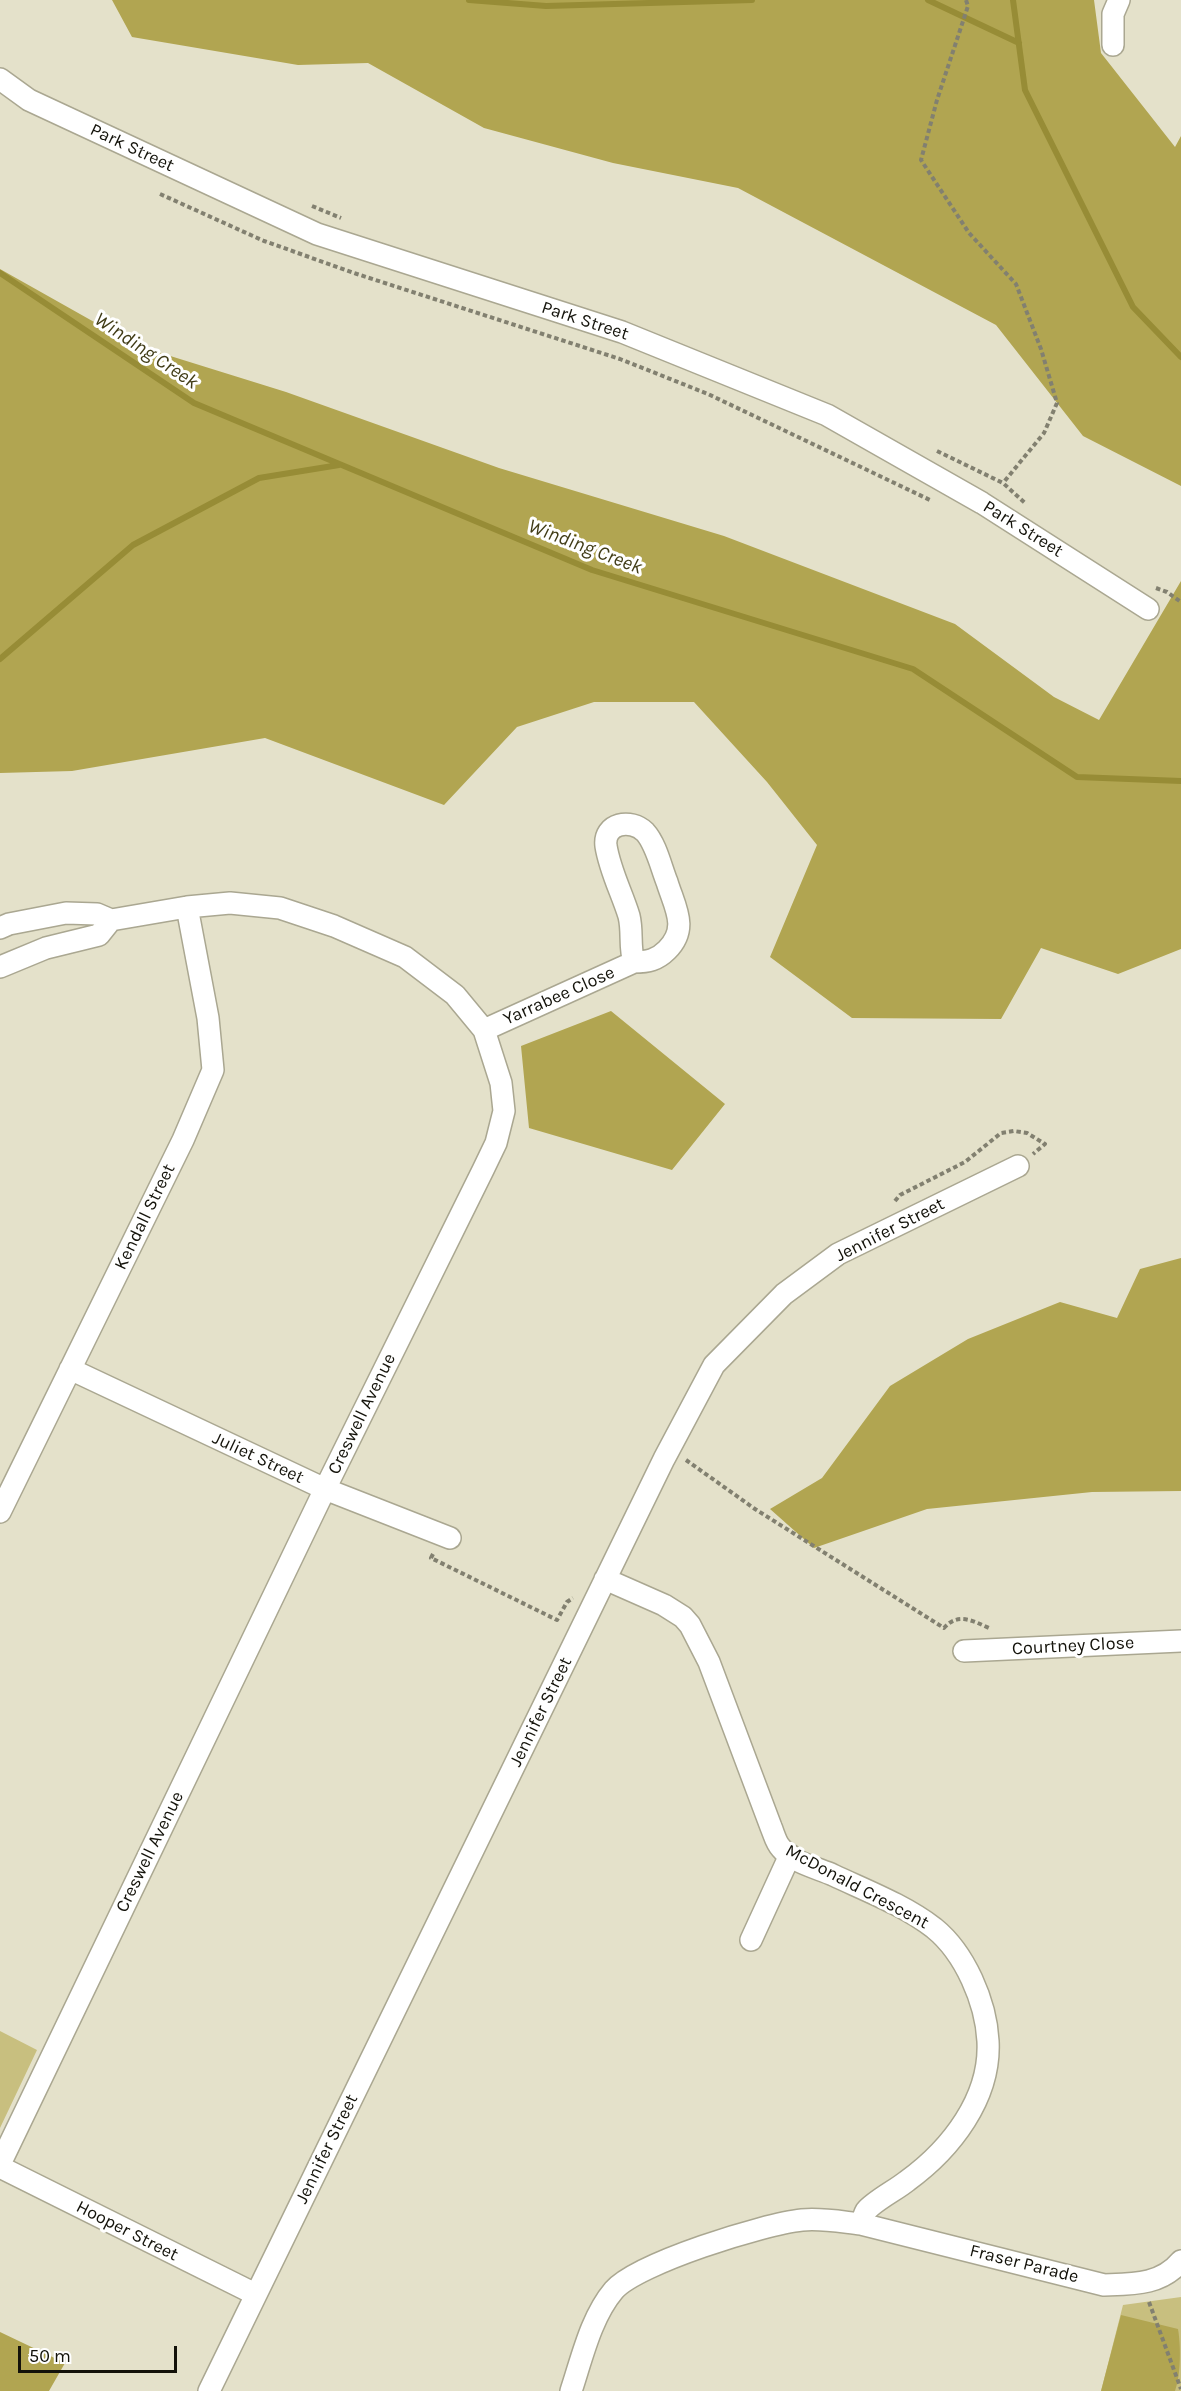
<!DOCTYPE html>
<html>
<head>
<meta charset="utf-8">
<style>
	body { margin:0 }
	#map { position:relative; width:1181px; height:2391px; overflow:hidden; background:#e4e1ca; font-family:Karla,sans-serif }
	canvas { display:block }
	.scale { position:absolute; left:18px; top:2346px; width:159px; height:27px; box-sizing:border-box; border:3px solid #13120a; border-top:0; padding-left:8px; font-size:18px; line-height:21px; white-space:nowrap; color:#13120a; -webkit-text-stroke:4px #fff; paint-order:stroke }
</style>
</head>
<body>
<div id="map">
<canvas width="1181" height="2391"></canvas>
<div class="scale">50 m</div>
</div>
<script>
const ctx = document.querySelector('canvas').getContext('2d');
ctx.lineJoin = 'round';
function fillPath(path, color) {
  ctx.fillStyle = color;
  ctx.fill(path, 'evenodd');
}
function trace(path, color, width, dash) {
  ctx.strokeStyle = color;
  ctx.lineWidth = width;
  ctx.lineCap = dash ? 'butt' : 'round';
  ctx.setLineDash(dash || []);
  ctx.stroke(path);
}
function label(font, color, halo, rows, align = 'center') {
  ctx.font = font + ' Karla,sans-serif';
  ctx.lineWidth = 6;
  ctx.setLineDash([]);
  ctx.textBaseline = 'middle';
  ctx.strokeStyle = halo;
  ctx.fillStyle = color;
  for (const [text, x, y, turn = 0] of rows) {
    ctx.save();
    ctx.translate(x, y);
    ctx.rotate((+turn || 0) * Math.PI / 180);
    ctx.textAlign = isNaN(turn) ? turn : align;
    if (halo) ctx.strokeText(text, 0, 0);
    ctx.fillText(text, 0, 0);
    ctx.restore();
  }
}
const green = new Path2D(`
	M0,2031L37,2050L0,2128Z
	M1181,2297V2391H1101L1123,2305Z`);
const forest = new Path2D(`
	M112,0H1094L1101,53L1175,147L1181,136V486L1083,436L996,325L738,188L613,163L484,128L368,63L298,65L132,37Z
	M0,269L135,345L286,392L499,468L724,536L955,624L1054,697L1099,720L1181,581V949L1118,974L1041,948L1001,1019L852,1018L770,957L817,845L767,782L694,702H594L517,727L444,805L265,738L72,771L0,773Z
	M611,1011L725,1104L672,1170L529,1128L521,1046Z
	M1181,1258V1491L1092,1492L927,1509L814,1548L770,1509L822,1478L890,1386L968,1339L1060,1302L1117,1318L1140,1269Z
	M1121,2315L1178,2329C1181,2346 1181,2375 1175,2391H1101Z
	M0,2332L65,2363L49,2391H0Z`);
const stream = new Path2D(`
	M469,0L546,6L752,0
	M928,0L1019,43
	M1013,0L1025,90L1133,307L1181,357
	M0,273L194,403L592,570L913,669L1077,777L1181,781
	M0,659L133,545L259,478L339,465`);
const path = new Path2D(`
	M966,0L968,6L937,100L921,160L969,233L1016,284L1041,349L1057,403L1044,433L1003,483
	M160,194L264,241L357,274L620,359L708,394L930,500
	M312,206L341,218
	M937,451L1003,483L1025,503
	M1156,588L1167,592L1181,602
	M895,1201L900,1195L965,1162L1001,1133L1014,1131L1027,1133L1045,1144L1033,1154
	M686,1460L755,1509L944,1628C958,1612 973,1621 989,1628
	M433,1554L431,1558L557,1620L567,1602L573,1598
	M1149,2302L1181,2389`);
const minor = new Path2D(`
	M1113,45V14L1119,0
	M0,79L29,100L317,234L622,332L827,415L982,503L1148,609
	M0,928L9,924L66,913L97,914L111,920L187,907L230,903L280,908L334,926L405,957L455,995L484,1030L501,1083L504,1111L496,1143L483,1170L325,1489L0,2164
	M0,967L46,948L99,935L111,920
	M484,1030L634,962C648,962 657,960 667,950C689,928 675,908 667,882C661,867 656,844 645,832C631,818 603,823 606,846C610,871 622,893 629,916C633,932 629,947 634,962
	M70,1369L325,1489L450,1538
	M0,1512L183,1140L213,1070L208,1018L187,907
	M964,1651L1181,1641
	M751,1940L790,1855
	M0,2167L255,2294
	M861,2224L1104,2285C1133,2284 1161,2285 1181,2261
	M209,2391L664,1459L714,1365L784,1294L838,1254L1018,1166
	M571,2391C582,2358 591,2317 614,2290C638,2263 764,2224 802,2220C822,2218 842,2222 861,2224C863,2220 864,2214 866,2211C874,2201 896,2190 907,2181C951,2149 991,2098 988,2041C986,2002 965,1953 934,1928C904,1905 867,1891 833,1875C817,1868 792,1862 781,1848C776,1843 774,1834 771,1827L709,1662L690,1625L683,1617L664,1605L605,1579`);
const streetNames = [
	["Park Street",132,148,25],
	["Park Street",585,321,18],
	["Park Street",1023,529,32],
	["Yarrabee Close",559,996,-24],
	["Kendall Street",145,1217,-64],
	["Jennifer Street",890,1230,-27],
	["Creswell Avenue",362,1414,-64],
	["Juliet Street",258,1458,25],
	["Courtney Close",1073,1646,-3],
	["Jennifer Street",541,1712,-64],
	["Creswell Avenue",150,1852,-64],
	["McDonald Crescent",857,1887,28],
	["Jennifer Street",327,2149,-64],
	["Hooper Street",127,2231,27],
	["Fraser Parade",1024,2264,14]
];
const waterNames = [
	["Winding Creek",146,351,34],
	["Winding Creek",585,547,21]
];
fillPath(green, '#c8bf7f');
fillPath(forest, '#b1a551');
trace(stream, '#978c36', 6);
trace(minor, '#aaa791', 24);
trace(path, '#828070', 4, [4.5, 3]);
trace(minor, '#fff', 21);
label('18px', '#13120a', '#fff', streetNames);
label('italic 20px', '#413c17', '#fff', waterNames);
</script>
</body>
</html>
